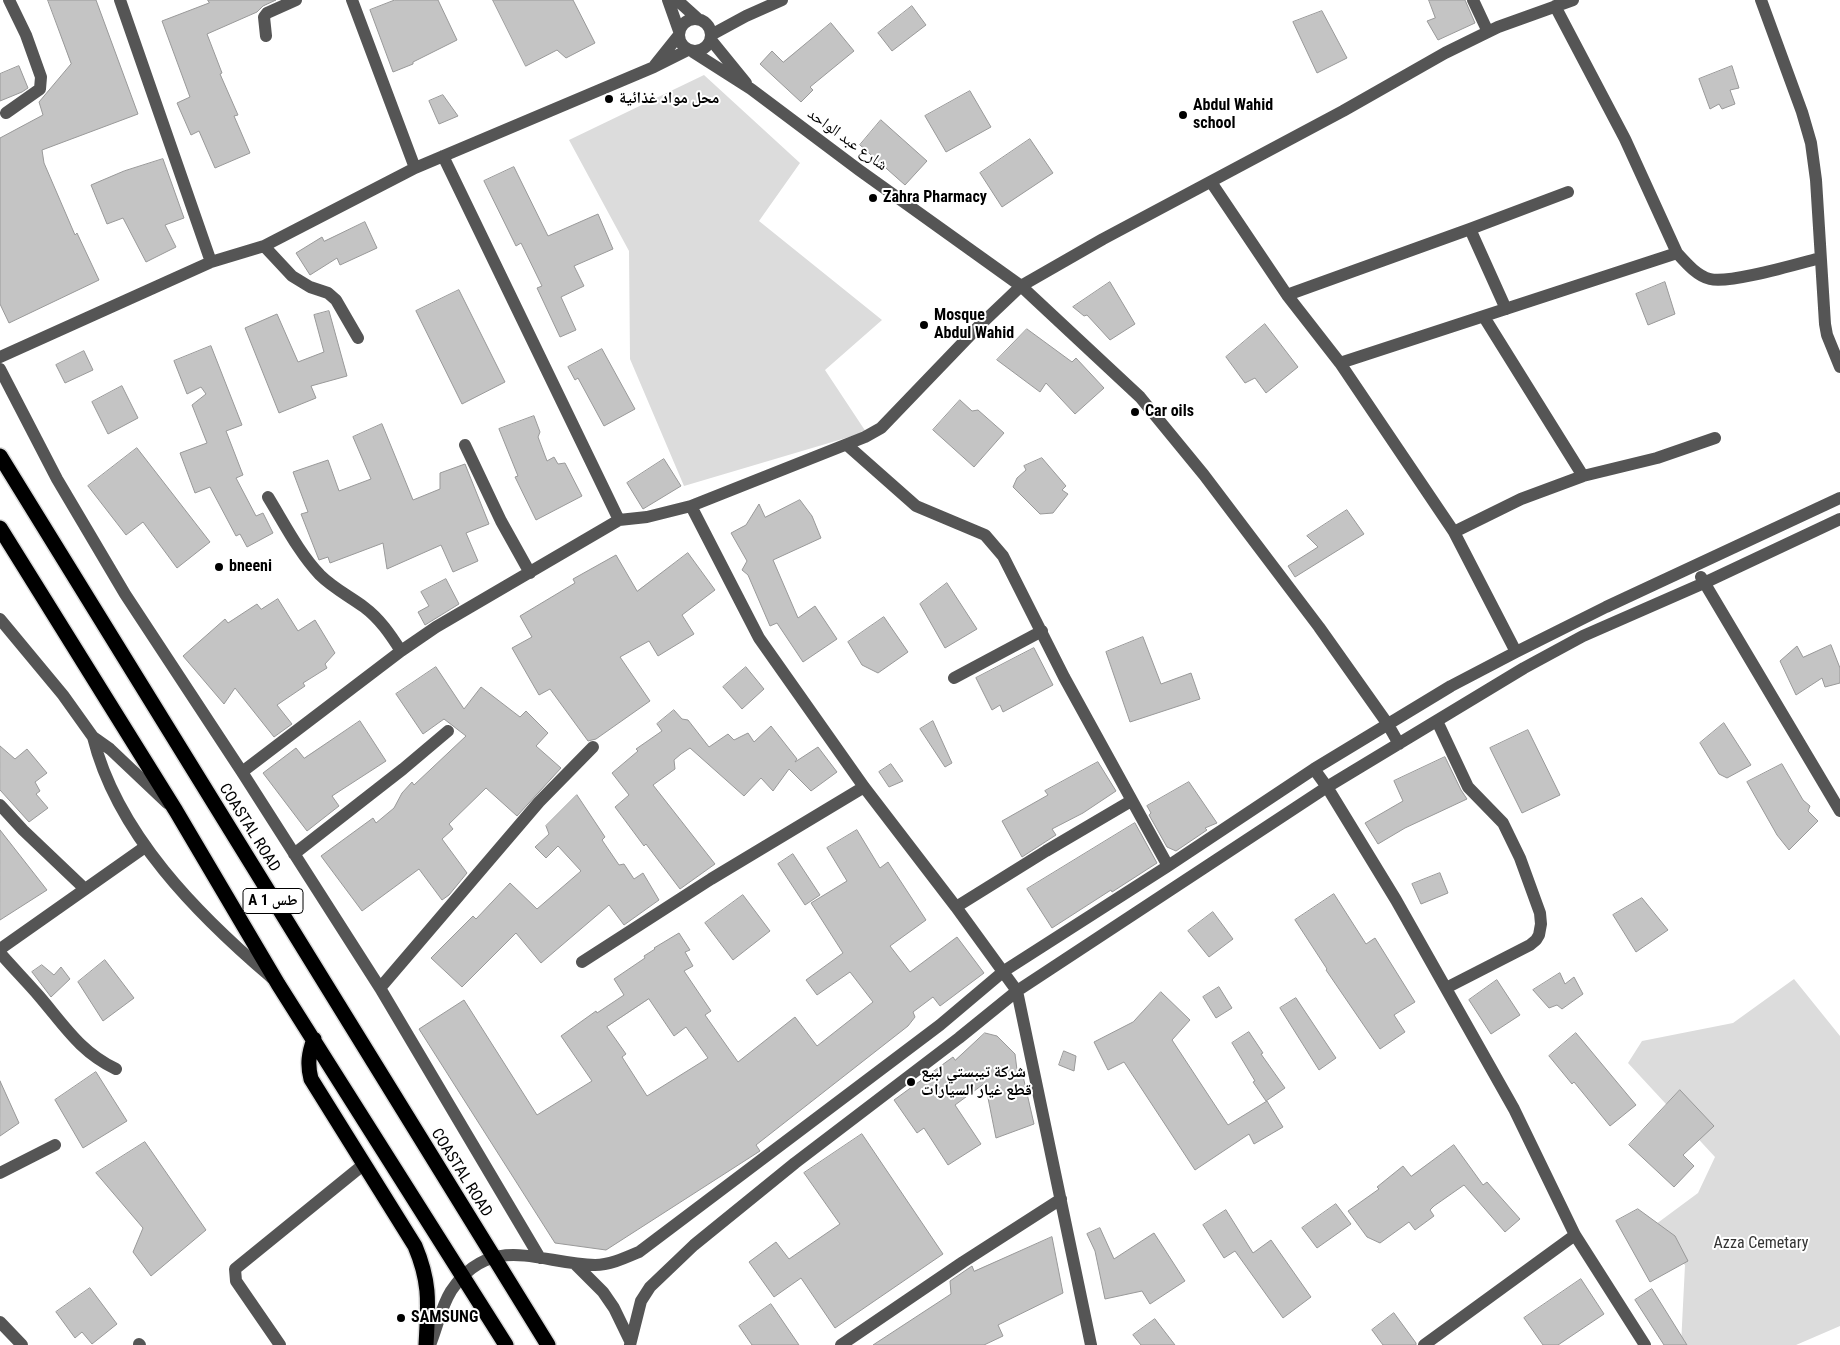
<!DOCTYPE html>
<html>
<head>
<meta charset="utf-8">
<style>
	body { margin:0 }
	canvas { display:block; background:#fff }
</style>
</head>
<body>
<canvas width="1840" height="1345"></canvas>
<script>
const ctx = document.querySelector('canvas').getContext('2d');
ctx.lineJoin = 'round';
function fillPath(path, color) {
  ctx.fillStyle = color;
  ctx.fill(path, 'evenodd');
}
function trace(path, color, width, dash) {
  ctx.strokeStyle = color;
  ctx.lineWidth = width;
  ctx.lineCap = dash ? 'butt' : 'round';
  ctx.setLineDash(dash || []);
  ctx.stroke(path);
}
function label(font, color, halo, rows, align = 'center') {
  ctx.font = font + ' "Roboto Condensed","Noto Naskh Arabic",sans-serif';
  ctx.lineWidth = 4;
  ctx.setLineDash([]);
  ctx.textBaseline = 'middle';
  ctx.strokeStyle = halo;
  ctx.fillStyle = color;
  for (const [text, x, y, turn = 0] of rows) {
    ctx.save();
    ctx.translate(x, y);
    ctx.rotate((+turn || 0) * Math.PI / 180);
    ctx.textAlign = isNaN(turn) ? turn : align;
    if (halo) ctx.strokeText(text, 0, 0);
    ctx.fillText(text, 0, 0);
    ctx.restore();
  }
}
const green = new Path2D(`
	M704,75L800,163L759,221L882,320L825,370L866,432L684,486L630,359L629,251L569,140Z
	M1794,979L1840,1036V1326L1796,1345H1681L1685,1265L1648,1230L1698,1193L1715,1157L1628,1063L1642,1041L1733,1023Z`);
const building = new Path2D(`
	M48,0H96L138,114L42,150L44,163L75,235L77,233L99,280L9,323L0,304V138L43,115L39,102L71,64Z
	M208,0H276L263,6L257,12L207,34L222,73L220,74L238,115L234,116L250,153L215,168L199,131L191,135L177,103L190,97L162,21L209,3Z
	M395,0H438L457,40L413,62V64L393,72L370,10Z
	M493,0H573L595,43L566,58L557,50L526,66Z
	M1429,0H1465L1475,23L1438,40L1427,21L1435,18Z
	M912,6L926,25L892,51L878,33Z
	M1322,11L1347,58L1317,73L1293,22Z
	M831,23L854,51L810,87L813,90L801,102L760,64L772,51L783,62Z
	M19,66L28,88L22,92L0,101V74Z
	M1732,66L1739,88L1730,90L1735,104L1722,109L1719,104L1710,109L1699,79Z
	M970,91L991,127L946,152L925,116Z
	M443,95L458,116L439,124L429,101Z
	M881,120L927,161L905,185L860,145Z
	M1030,139L1053,173L1002,207L980,173Z
	M163,159L184,218L165,225L176,247L146,262L123,218L107,224L91,185L124,171Z
	M514,167L548,236L598,214L613,249L574,266L584,286L561,297L576,330L560,337L537,288L542,286L521,243L516,246L484,181Z
	M365,222L377,248L340,265L337,258L310,275L296,253L322,237L324,241Z
	M1110,282L1135,324L1110,340L1087,315L1084,316L1073,307Z
	M1665,282L1675,314L1648,325L1636,294Z
	M459,290L505,382L462,404L416,311Z
	M329,311L347,376L311,386L316,398L279,413L245,328L277,314L298,362L324,352L314,315Z
	M1265,324L1298,367L1266,393L1255,378L1245,383L1226,357Z
	M1027,329L1072,362L1076,358L1104,388L1075,414L1046,383L1040,392L997,360Z
	M211,346L242,425L226,431L243,475L236,478L256,516L263,513L273,533L247,547L240,534L236,536L210,487L195,493L180,453L207,443L192,405L206,394L201,387L187,394L174,361Z
	M602,349L635,409L604,426L578,378L575,380L568,367Z
	M84,351L93,370L65,383L56,365Z
	M122,386L138,418L108,434L92,402Z
	M960,400L972,411L978,410L1004,433L974,467L933,430Z
	M534,416L540,432L538,437L547,461L554,457L558,464L565,463L582,496L536,520L515,477L518,476L499,429Z
	M382,424L413,500L440,489V473L465,464L489,524L466,533L478,561L453,572L441,545L387,569L383,543L330,563L328,557L319,560L301,514L308,512L293,472L328,460L339,491L371,479L353,437Z
	M137,448L210,542L177,568L143,522L126,535L88,486Z
	M1042,458L1066,486L1062,490L1068,494L1053,513L1040,514L1013,487L1017,478L1026,470L1024,466Z
	M664,459L681,486L643,509L627,483Z
	M800,500L812,516L821,538L773,560L798,618L815,606L837,639L803,662L777,623L770,626L748,575L742,570L747,561L731,533L746,525L759,504L765,517Z
	M1347,510L1364,534L1295,577L1288,566L1318,547L1307,536Z
	M688,553L715,590L682,615L694,634L658,656L649,641L620,657L650,701L596,739L588,741L550,689L539,695L512,648L532,637L520,616L575,583L573,579L616,555L637,591Z
	M446,579L459,604L425,625L418,612L429,606L421,592Z
	M947,583L977,629L945,648L920,604Z
	M278,599L298,631L315,620L335,653L325,664L327,668L303,683L305,686L277,705L292,724L274,737L235,688L224,704L183,656L225,619L228,623L257,604L261,609Z
	M884,617L908,652L878,673L862,665L848,642Z
	M1143,637L1161,684L1191,673L1200,699L1130,722L1106,652Z
	M1831,645L1840,668V683L1825,687L1822,678L1796,695L1780,661L1797,646L1803,657Z
	M1034,648L1053,685L1003,712L1000,705L992,710L976,678Z
	M436,667L464,709L481,687L520,717L526,711L548,733L536,746L561,768L517,816L486,788L449,824L453,829L442,839L467,873L449,895L442,900L419,869L362,911L321,856L373,818L376,823L394,808L402,793L412,782L414,785L466,736L444,719L423,734L396,694Z
	M746,667L764,689L742,709L723,687Z
	M674,710L682,719L688,720L709,747L728,734L734,740L748,733L754,742L771,726L797,759L795,762L818,747L837,772L811,791L789,769L773,791L761,778L744,796L690,748L681,754L674,760L675,769L653,785L715,864L680,889L646,844L644,846L615,807L629,795L612,773L638,751L636,749L662,731L657,724Z
	M360,721L386,761L332,796L339,806L307,831L263,773L296,748L304,758Z
	M933,721L952,763L945,767L920,729Z
	M1724,723L1751,765L1727,778L1719,774L1700,743Z
	M1528,730L1560,795L1522,813L1490,748Z
	M0,746L15,759L27,749L47,773L35,782L40,791L36,794L48,808L29,822L0,790Z
	M1445,757L1461,790L1467,799L1405,828L1378,844L1365,823L1403,801L1394,781Z
	M1098,762L1116,791L1083,813L1052,829L1056,835L1022,857L1002,821L1048,795L1045,791Z
	M891,764L903,781L889,787L879,772Z
	M1782,764L1803,800L1810,806L1808,811L1818,821L1789,850L1777,835L1747,782Z
	M1189,782L1217,823L1205,828L1207,830L1176,851L1167,847L1149,815L1151,813L1147,806Z
	M577,795L605,837L602,840L619,865L624,864L634,879L643,873L659,900L624,925L609,905L541,963L516,933L462,987L431,958L473,916L476,919L510,883L537,909L581,871L558,846L546,858L535,847L549,834L546,826Z
	M1135,823L1157,863L1112,892L1111,890L1052,928L1027,889Z
	M0,830L47,890L0,920Z
	M857,830L880,868L888,862L926,920L890,946L910,972L957,937L984,973L940,1006L933,997L913,1012L915,1017L908,1026L756,1145L760,1151L606,1250L555,1243L419,1029L464,1000L537,1115L592,1081L561,1036L596,1011L597,1013L624,995L614,979L645,958L644,956L655,949L654,948L679,933L690,950L685,952L693,966L684,971L711,1011L705,1015L738,1062L795,1017L817,1046L873,1002L850,972L817,995L806,980L843,953L811,903L847,881L827,848ZM649,999L674,1036L686,1027L708,1058L647,1096L622,1057L626,1054L607,1027Z
	M793,854L820,895L805,905L778,864Z
	M1440,873L1448,893L1421,904L1412,884Z
	M1334,894L1366,944L1375,938L1415,1002L1394,1015L1405,1032L1380,1049L1326,970L1327,969L1295,920Z
	M743,895L770,931L733,960L705,923Z
	M1642,898L1668,930L1636,952L1613,915Z
	M1213,912L1233,939L1209,957L1188,931Z
	M105,960L134,998L103,1021L78,982Z
	M42,965L54,975L61,967L70,979L51,997L32,972Z
	M1560,973L1565,984L1574,977L1583,994L1562,1009L1557,1005L1549,1008L1533,990Z
	M1497,980L1520,1015L1491,1034L1469,1000Z
	M1219,987L1232,1008L1216,1018L1203,997Z
	M1161,992L1190,1020L1172,1040L1228,1125L1267,1101L1283,1127L1254,1144L1249,1134L1195,1170L1124,1062L1108,1070L1094,1042L1133,1022Z
	M1296,998L1336,1058L1319,1070L1280,1008Z
	M1249,1032L1263,1053L1261,1054L1285,1088L1266,1101L1253,1082L1255,1081L1232,1043Z
	M985,1033L997,1036L1015,1054L1018,1078L1023,1076L1034,1124L996,1138L985,1083L955,1105L981,1144L948,1165L924,1128L917,1133L894,1100L953,1057L955,1060Z
	M1576,1033L1636,1105L1610,1126L1574,1082L1572,1084L1549,1056Z
	M1064,1051L1076,1056L1074,1071L1059,1065Z
	M96,1072L127,1121L83,1148L55,1100Z
	M0,1081L19,1123L0,1136Z
	M1680,1090L1714,1126L1683,1155L1694,1166L1674,1187L1629,1145Z
	M862,1134L943,1254L835,1328L801,1278L774,1297L749,1262L776,1242L789,1259L840,1224L804,1173Z
	M145,1142L206,1230L151,1276L133,1252L143,1228L96,1173Z
	M1454,1145L1483,1185L1487,1182L1520,1219L1505,1232L1464,1185L1434,1206L1430,1210L1434,1216L1415,1230L1409,1222L1380,1243L1367,1237L1348,1211L1379,1189L1377,1187L1403,1166L1411,1176Z
	M1336,1204L1351,1224L1317,1248L1302,1228Z
	M1638,1209L1675,1236L1688,1261L1650,1282L1616,1221Z
	M1226,1210L1253,1253L1271,1240L1311,1297L1283,1318L1235,1251L1224,1258L1203,1225Z
	M1100,1228L1114,1259L1154,1233L1185,1281L1150,1304L1142,1291L1105,1299L1095,1251L1087,1234Z
	M1052,1237L1063,1293L998,1325L1003,1336L984,1345H873L951,1294L950,1281L972,1266L974,1271Z
	M1581,1279L1604,1314L1558,1345H1543L1524,1318Z
	M90,1288L117,1324L92,1344L82,1332L75,1338L56,1312Z
	M1652,1289L1687,1345H1664L1635,1300Z
	M771,1304L799,1345H752L739,1326Z
	M1394,1313L1416,1343V1345H1383L1372,1330Z
	M1155,1319L1175,1345H1141L1133,1335Z`);
const minor = new Path2D(`
	M120,0L211,262
	M352,0L415,168
	M668,0L679,31
	M677,0L698,19
	M1473,0L1488,32
	M1761,0L1802,112L1811,143L1816,180L1825,324L1827,335L1840,367
	M1555,6L1625,139L1677,253C1686,263 1697,276 1710,279C1730,284 1797,264 1820,258
	M679 35a16 16 0 1 1 32 0a16 16 0 1 1-32 0Z
	M711,35L746,16L782,0
	M266,36L264,17L267,13L296,0
	M711,40L746,83
	M693,52L751,89L859,170L1021,286L1140,397L1204,475L1319,627L1387,723L1399,744
	M655,65L679,35
	M6,113L40,89L41,77L26,35L9,0
	M443,156L619,520
	M1211,182L1287,295L1340,363L1454,532L1516,652
	M1470,229L1506,309
	M264,246L292,276L310,287L328,293L336,300L358,338
	M1287,295L1470,229L1568,192
	M1484,317L1583,476
	M0,357L211,262L264,246L415,168L654,67L688,50
	M1340,363L1677,253
	M0,369L57,479L125,594L242,772L380,988L540,1258
	M465,445L501,521L530,573
	M847,445L916,506L985,535L1003,556L1064,677L1168,866
	M268,497C284,523 299,553 320,575C333,588 349,596 364,607C380,619 390,634 401,651
	M691,506L759,638L864,787L956,907L1017,991L1091,1345
	M1454,532L1521,499L1583,476L1657,458L1715,438
	M1701,577L1840,811
	M0,619L63,695L93,737L110,749L167,803
	M954,678L1042,631
	M1437,721L1468,787L1503,823L1520,858L1540,913L1541,924L1539,935L1536,940L1530,945L1446,988
	M93,737C117,834 198,915 272,978
	M1314,769L1327,787L1396,900L1514,1109L1575,1235L1645,1345
	M242,772L401,651L436,627L619,520L647,517L691,506L865,437L881,428L980,325L1021,286L1103,239L1343,111L1445,53L1498,27L1573,0
	M0,805L23,830L85,889
	M294,854L403,769L448,731
	M956,907L1046,851L1131,801
	M0,949L145,847
	M0,953C13,968 26,981 39,996C64,1025 80,1052 116,1069
	M582,962L711,879L864,787
	M380,988L539,802L593,747
	M0,1173L55,1145
	M574,1263L603,1292L614,1308L630,1341
	M0,1322L22,1345
	M139,1344L140,1345
	M280,1345L236,1281L235,1269L363,1165
	M430,1345C437,1328 441,1307 451,1291C491,1231 540,1264 595,1265C610,1265 625,1258 639,1252L940,1025L1004,971L1168,866L1314,769L1451,686L1516,652L1606,607L1840,498
	M630,1345L641,1301L650,1287L694,1245L795,1163L959,1038L1017,991L1327,787L1524,668L1583,636L1704,583L1840,519
	M841,1345L963,1262L1061,1199
	M1424,1345L1575,1235`);
const highway = new Path2D(`
	M0,456L548,1345
	M0,528L176,811L278,984L506,1345
	M314,1039C309,1053 307,1064 311,1079L415,1246C431,1284 428,1305 426,1345`);
const markers = [
	[609,99,5,"#000"],
	[1183,115,5,"#000"],
	[873,198,5,"#000"],
	[924,325,5,"#000"],
	[1135,412,5,"#000"],
	[219,567,5,"#000"],
	[911,1082,5,"#000"],
	[401,1318,5,"#000"]
];
const shields = [
	[273,901,60]
];
const shieldNames = [
	["A 1 طس",273,901]
];
const poiNames = [
	["محل مواد غذائية",619,99],
	["Abdul Wahid",1193,106],
	["school",1193,124],
	["Zahra Pharmacy",883,198],
	["Mosque",934,316],
	["Abdul Wahid",934,334],
	["Car oils",1145,412],
	["bneeni",229,567],
	["شركة تيبستي لبيع",921,1073],
	["قطع غيار السيارات",921,1091],
	["SAMSUNG",411,1318]
];
const streetNames = [
	["شارع عبد الواحد",847,140,36],
	["COASTAL ROAD",249,828,58],
	["COASTAL ROAD",461,1173,58]
];
const parkNames = [
	["Azza Cemetary",1761,1244]
];
fillPath(green, '#dcdcdc');
fillPath(building, '#c4c4c4');
trace(building, '#999', 1);
trace(highway, '#dbdbdb', 18);
trace(minor, '#555', 12);
trace(highway, '#000', 15);
for (const [x, y, r, color] of markers) {
  const dot = new Path2D();
  dot.arc(x, y, r, 0, 2 * Math.PI);
  ctx.fillStyle = color;
  ctx.fill(dot);
  trace(dot, '#fff', 2);
}
for (const [x, y, w] of shields) {
  const box = new Path2D();
  box.roundRect(x - w / 2, y - 12.5, w, 25, 4);
  ctx.fillStyle = '#fff';
  ctx.fill(box);
  trace(box, '#000', 1);
}
label('bold 15px', '#000', null, shieldNames);
label('bold 16px', '#000', '#fff', poiNames, 'left');
label('16px', '#000', '#fff', streetNames);
label('16px', '#333', '#fff', parkNames);
</script>
</body>
</html>
